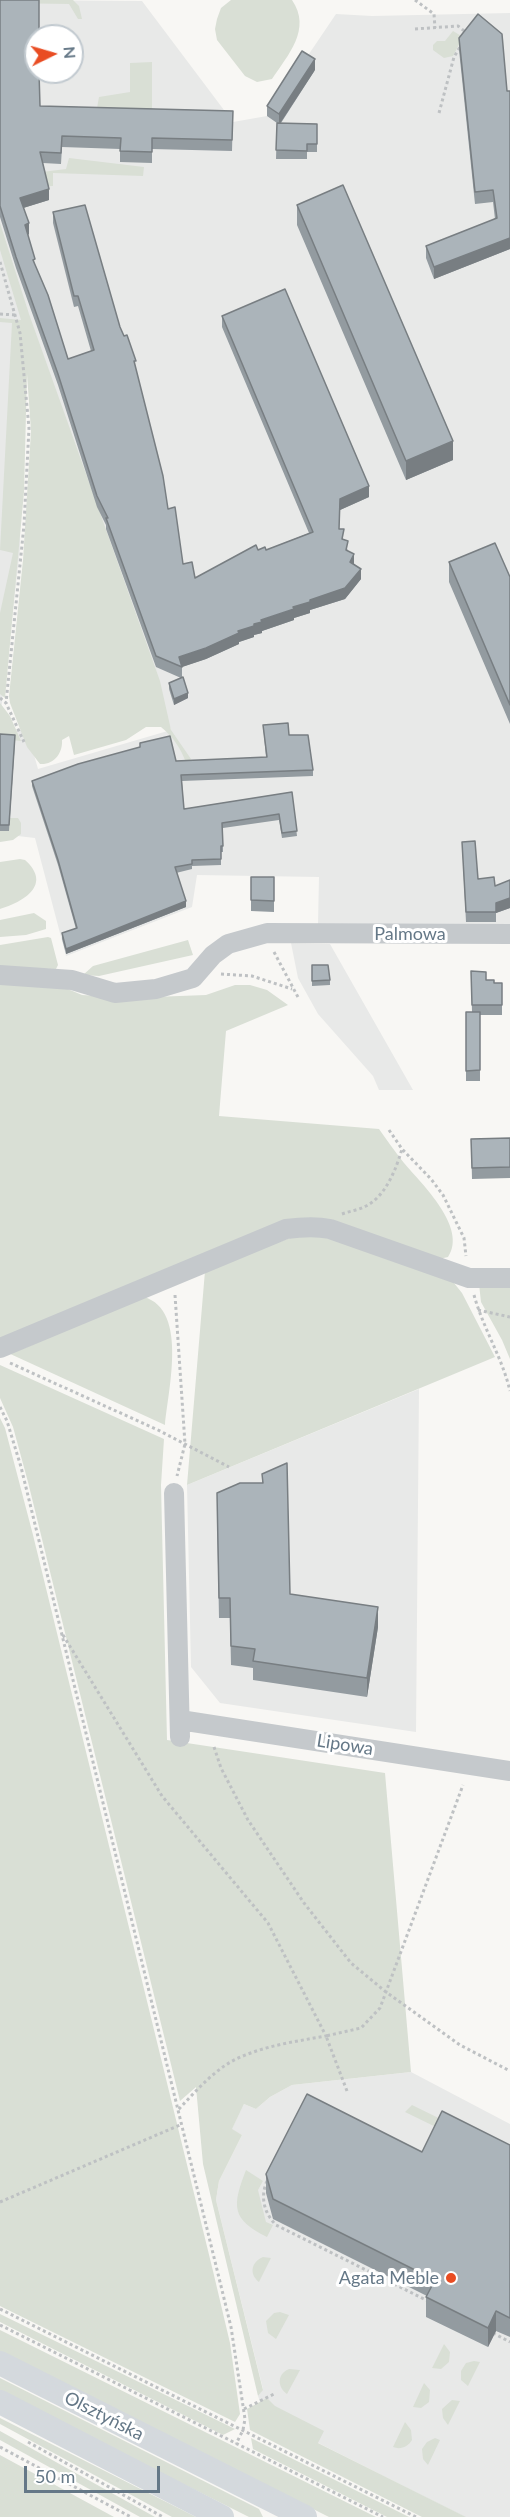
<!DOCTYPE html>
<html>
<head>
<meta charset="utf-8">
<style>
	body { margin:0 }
	#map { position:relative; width:510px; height:2517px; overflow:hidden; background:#f8f7f4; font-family:Lato,sans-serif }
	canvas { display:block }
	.north { position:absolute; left:24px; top:24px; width:60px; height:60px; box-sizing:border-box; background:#fff; border:2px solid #c1c9cf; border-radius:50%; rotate:85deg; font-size:16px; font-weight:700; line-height:24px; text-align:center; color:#657887 }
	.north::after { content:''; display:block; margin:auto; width:21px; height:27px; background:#e94d23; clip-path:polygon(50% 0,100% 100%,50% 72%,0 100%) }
	.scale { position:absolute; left:24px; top:2466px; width:136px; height:27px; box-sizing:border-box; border:3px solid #657887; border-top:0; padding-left:8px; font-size:18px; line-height:21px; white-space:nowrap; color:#657887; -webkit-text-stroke:4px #fff; paint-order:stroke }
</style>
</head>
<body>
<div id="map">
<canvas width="510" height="2517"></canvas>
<div class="north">N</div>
<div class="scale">50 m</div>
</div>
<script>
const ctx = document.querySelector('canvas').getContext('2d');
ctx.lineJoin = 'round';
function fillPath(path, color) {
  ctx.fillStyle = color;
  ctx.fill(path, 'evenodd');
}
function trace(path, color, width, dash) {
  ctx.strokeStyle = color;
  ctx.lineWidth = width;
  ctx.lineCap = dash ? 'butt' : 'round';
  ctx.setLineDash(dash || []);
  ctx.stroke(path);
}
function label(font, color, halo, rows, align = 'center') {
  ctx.font = font + ' Lato,sans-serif';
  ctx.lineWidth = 6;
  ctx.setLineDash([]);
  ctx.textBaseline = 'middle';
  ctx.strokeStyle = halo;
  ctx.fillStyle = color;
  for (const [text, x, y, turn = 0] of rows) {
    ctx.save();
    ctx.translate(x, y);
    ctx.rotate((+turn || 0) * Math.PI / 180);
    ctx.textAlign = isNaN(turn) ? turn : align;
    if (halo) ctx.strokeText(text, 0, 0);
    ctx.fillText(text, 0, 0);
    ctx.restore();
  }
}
const built = new Path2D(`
	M0,0L142,1L233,122L267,116L336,14L372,16L510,13V924H318L319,877L197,875L192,907L66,956L35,838L0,834V730H27L38,769L171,730L22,336L20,550L0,720ZM36,36H72V72H36Z
	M291,943L330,944L413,1090H379L373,1076L318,1014L298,978Z
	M419,1389L416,1732L220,1703L191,1667L187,1485Z
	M411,2072L510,2124V2517H465L265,2416L258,2396L263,2389L216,2200L219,2181L242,2135L231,2130L244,2104L256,2109L270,2097L292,2085Z`);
const green = new Path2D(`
	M0,0H73L79,6L82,19H78L69,4L0,3Z
	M231,0H292C312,29 288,55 272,79L257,82L245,76L217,40L215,29L217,19L221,8Z
	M453,31L463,37L453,56L444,58L433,50V45L437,41H445Z
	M152,62V116L97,108L99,97L130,92V63Z
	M69,158L144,167L143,176L53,173V186L27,187L26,174L66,169Z
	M0,223L29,314L160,681L171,730L191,759L186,763C181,748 173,737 161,727H146L126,740L74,755L69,736L62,740C63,753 54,765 40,764L27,747L10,703L9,696L23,560L31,431L27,374L24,492L5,698L0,694V613L13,553L0,550L12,323L0,322V318L21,320L0,250Z
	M0,703L10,716L21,741L1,739L0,745Z
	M10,818H18L21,823V834L13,840L0,842V831H9Z
	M20,859L25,860C53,885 23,902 0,909V862Z
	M34,913L46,921V929L26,935L0,937V920Z
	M48,937L51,938L58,965L56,969L0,968V945Z
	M188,940L193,955L99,976L83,975L93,966Z
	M0,982L63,987L82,995L127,998L206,995L235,985H250L267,990L288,1005L226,1031L219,1116L379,1129C387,1140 395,1152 404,1163C422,1184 468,1228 448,1257L439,1259L332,1223L0,1342Z
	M319,1233L450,1278L462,1293L495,1357L187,1485L205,1271L285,1235Z
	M479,1284H510V1359L502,1340L481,1302Z
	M139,1296C190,1304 168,1389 165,1425L6,1352L25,1348Z
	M0,1365L164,1439L161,1485L167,1740L385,1773L411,2072L292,2085L270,2097L256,2109L244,2104L232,2129L242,2135L219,2181L216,2200L263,2390L258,2396L203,2164L196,2087L180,2101L28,1482L13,1427L0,1398Z
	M0,1418L5,1428L33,1535L213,2271L230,2343L240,2414L235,2422L0,2306Z
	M412,2105L510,2153L442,2130L405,2112Z
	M246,2170L263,2181L258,2190L266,2222L273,2225L267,2237C231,2219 232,2206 246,2170Z
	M263,2257L271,2258L259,2282C249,2274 251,2262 263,2257Z
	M280,2312L289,2315L276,2339L268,2333L266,2321L274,2313Z
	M0,2314L235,2429L223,2435L0,2322Z
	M0,2330L376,2517H329L0,2352Z
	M444,2344L450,2352L449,2362L441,2369L432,2368Z
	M474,2361L480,2362L468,2386L461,2380V2371L466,2363Z
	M289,2369L300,2370L287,2394C277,2387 277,2374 289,2369Z
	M0,2378L259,2509L263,2517H249L0,2392Z
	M424,2383L430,2390L429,2402L421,2408L413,2407Z
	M267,2398L275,2406L324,2431L318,2443L466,2517H422L250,2430L247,2409Z
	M452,2400L460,2401L448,2425L443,2418L442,2409Z
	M0,2418L196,2517H172L0,2424Z
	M405,2422L411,2430L412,2440C408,2447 400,2450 393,2447Z
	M0,2432V2431L155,2517H140L0,2440Z
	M251,2438L409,2517H387L253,2449Z
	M435,2438L440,2440L428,2465L423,2459L422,2449L427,2442Z
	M0,2455L114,2517H0Z`);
const path = new Path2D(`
	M415,0L434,14L435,28
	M415,29L458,26L468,34
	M439,113L454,57L460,47
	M0,262L20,333L29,428L24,525L6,703
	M0,314L15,315
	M0,698L6,703L24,742
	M274,952L299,999
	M221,974L252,976L292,989
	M389,1130L402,1149L431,1179L443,1195L464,1238L466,1256
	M342,1214C350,1211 359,1210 366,1206C386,1196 396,1169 402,1149
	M175,1295L185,1444L177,1476
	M474,1295C483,1328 502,1357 510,1391
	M478,1310L510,1317
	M10,1363L158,1430L229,1467
	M0,1407L7,1421L21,1467L231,2327L245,2419L243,2430L236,2444
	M63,1635L162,1796L268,1923L326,2036C298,2041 269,2045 243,2056C217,2066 197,2090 178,2110
	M214,1747L221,1768L248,1820L304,1903L351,1963L386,1992L460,2045L510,2071
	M347,2091L326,2036L361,2028L380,2008L463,1785
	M267,2181C260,2197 264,2213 276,2225L428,2301
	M0,2202L180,2125
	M0,2309L416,2517
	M0,2325L383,2517
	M493,2333L510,2342
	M244,2409L274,2394
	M28,2442L163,2517
	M0,2447L131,2517`);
const minor = new Path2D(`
	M0,975L72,980L115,993L156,989L193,978L213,955L228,944L267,933L510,934
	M0,1348L286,1229C302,1227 315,1226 330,1229L469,1278H510
	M174,1493L180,1737
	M180,1720L510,1771`);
const major = new Path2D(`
	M0,2363L305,2517
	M0,2402L222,2517`);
const wall = new Path2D(`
	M0,0H39V36H36L40,106L233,111L232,151L152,149V163L120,162V149L62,147L61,164L43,163L49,200L23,208L29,234L28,235L35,265L68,359L91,351L78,306L74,307L53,223V212L120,327L136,372L168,509L183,564L195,578L258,550H266L309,533L222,327V316L369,497L340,510L339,529L348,551L361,579L345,599L310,610V613L294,618V620L262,631V633L254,635V637L239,642V644L206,659L182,667V678L188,698L174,705L169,689V683L181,678L156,667L106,529V525L97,507L58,385L16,268L0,217Z
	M459,38L507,91H510V249L434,279L426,258V246L495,219L493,202L475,204L459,50Z
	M315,70L281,123L317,124V152H307V159H276L277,123L267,116V106Z
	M297,205L453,460L406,480L297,225Z
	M449,562L510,577V724L449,582Z
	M263,725L289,735L313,770V776L182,781L184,809L292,792L297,836L282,838L279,820L223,828V852H221V865L192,866V869L176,873L186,907L66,954L62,939V933L76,929L58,865L32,786V781L140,747V743L176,761L266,757Z
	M0,739L15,741L9,831H0Z
	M462,842L478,879L495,886L510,880V908L496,913V922H466Z
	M251,877H274V912L251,911Z
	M312,965L330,980V985L312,986Z
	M471,971L486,980L494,983H502V1015H480V1081H466V1012H472Z
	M510,1138V1178L472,1179L471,1139Z
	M262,1474L290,1594L378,1627L367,1697L253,1680V1668L231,1665L230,1618H219L217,1512L262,1483Z
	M510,2145V2337L496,2331L488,2347L426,2317V2297L427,2296L273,2219L266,2193V2174Z`);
const shadedWall = new Path2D(`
	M315,59V70L279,125V114Z
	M49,189V200L20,209V198Z
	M29,223V234L25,236V225Z
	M510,238V249L434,279V267Z
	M453,441V460L406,480V461Z
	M369,486V497L340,510V499Z
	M354,554V565L350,562Z
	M361,569V579L345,599L310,610V613L294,618V620L262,631V633L254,635V637L239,642V644L206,659L182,667L179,657L254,624L261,620L310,600Z
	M188,693V698L174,705V699Z
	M510,898V908L496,913V903Z
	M186,901V907L66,954V949Z
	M378,1607V1627L367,1697V1678Z
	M496,2311V2331L488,2347V2328Z`);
const building = new Path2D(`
	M0,0H39V31H37V36H36V72H39L40,106L233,111L232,140L152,138V152L120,151L121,138L62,136L61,153L40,152L49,189L20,198L29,223L25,225L35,259L33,260L48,295L68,359L94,350L78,296H74L53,212L85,205L120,327L124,336L127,335L136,361H134L163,476L168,509L175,507L183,564L192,562L195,578L256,545L258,550L265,547L266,550L313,532L222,316L285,289L369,486L340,499L339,529H344L342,539L348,541L346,550L354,554L350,562L361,569L345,588L310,600V602L293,607L294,609L261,620L262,622L254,624V626L238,631L239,633L206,648L179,657L182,667L156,656L106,518H108L97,496L58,374L16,257L0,206Z
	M478,14L502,34L507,91H510V238L434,267L426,246L497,218L493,190L475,192L459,38Z
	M302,51L315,59L279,114L267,106Z
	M277,123L317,124V144H307V151L276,150Z
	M343,185L453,441L406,461L297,205Z
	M495,543L510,577V705L449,562Z
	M183,677L188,693L174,699L169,683Z
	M288,723L289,735H308L313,770L181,775L184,809L292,792L297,831L282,833L279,814L222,823L223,846H221V859L192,860V864L175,867L186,901L66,949L62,933L77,928L58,860L32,781L78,764L140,747V743L170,736L176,761L267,757L263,725Z
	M0,734L15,735L9,825H0Z
	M475,841L478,879L494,877L495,886L510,880V898L496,903V912H466L462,842Z
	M251,877H274V901L251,900Z
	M312,965H328L330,980L312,981Z
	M471,971L486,972V980H494V983H502V1005H472Z
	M466,1012H480V1070L466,1071Z
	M510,1138V1167L472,1168L471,1139Z
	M287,1463L290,1594L378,1607L367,1678L253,1661L255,1649L231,1646L230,1598H219L217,1493L240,1483H263L262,1474Z
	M307,2094L422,2152L442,2111L510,2145V2318L496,2311L488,2328L426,2297L435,2280L273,2199L266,2174Z`);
const markers = [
	[451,2278,6,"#e94d23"]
];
const streetNames = [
	["Palmowa",410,934],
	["Lipowa",345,1745,9],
	["Olsztyńska",104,2416,27]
];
const poiNames = [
	["Agata Meble",439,2278]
];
fillPath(built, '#e8e9e8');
fillPath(green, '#d9dfd5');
trace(path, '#bec1c3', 3, [3, 3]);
trace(minor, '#c5c9cc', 20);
trace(major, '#d4d9dd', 24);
fillPath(wall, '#939ba0');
fillPath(shadedWall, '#787e82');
fillPath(building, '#abb4ba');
trace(building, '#787e82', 1.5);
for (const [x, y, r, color] of markers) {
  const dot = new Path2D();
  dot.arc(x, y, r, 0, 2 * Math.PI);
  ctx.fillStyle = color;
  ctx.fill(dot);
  trace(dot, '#fff', 2);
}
label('18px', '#657887', '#fff', streetNames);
label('18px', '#657887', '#fff', poiNames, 'right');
</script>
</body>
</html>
